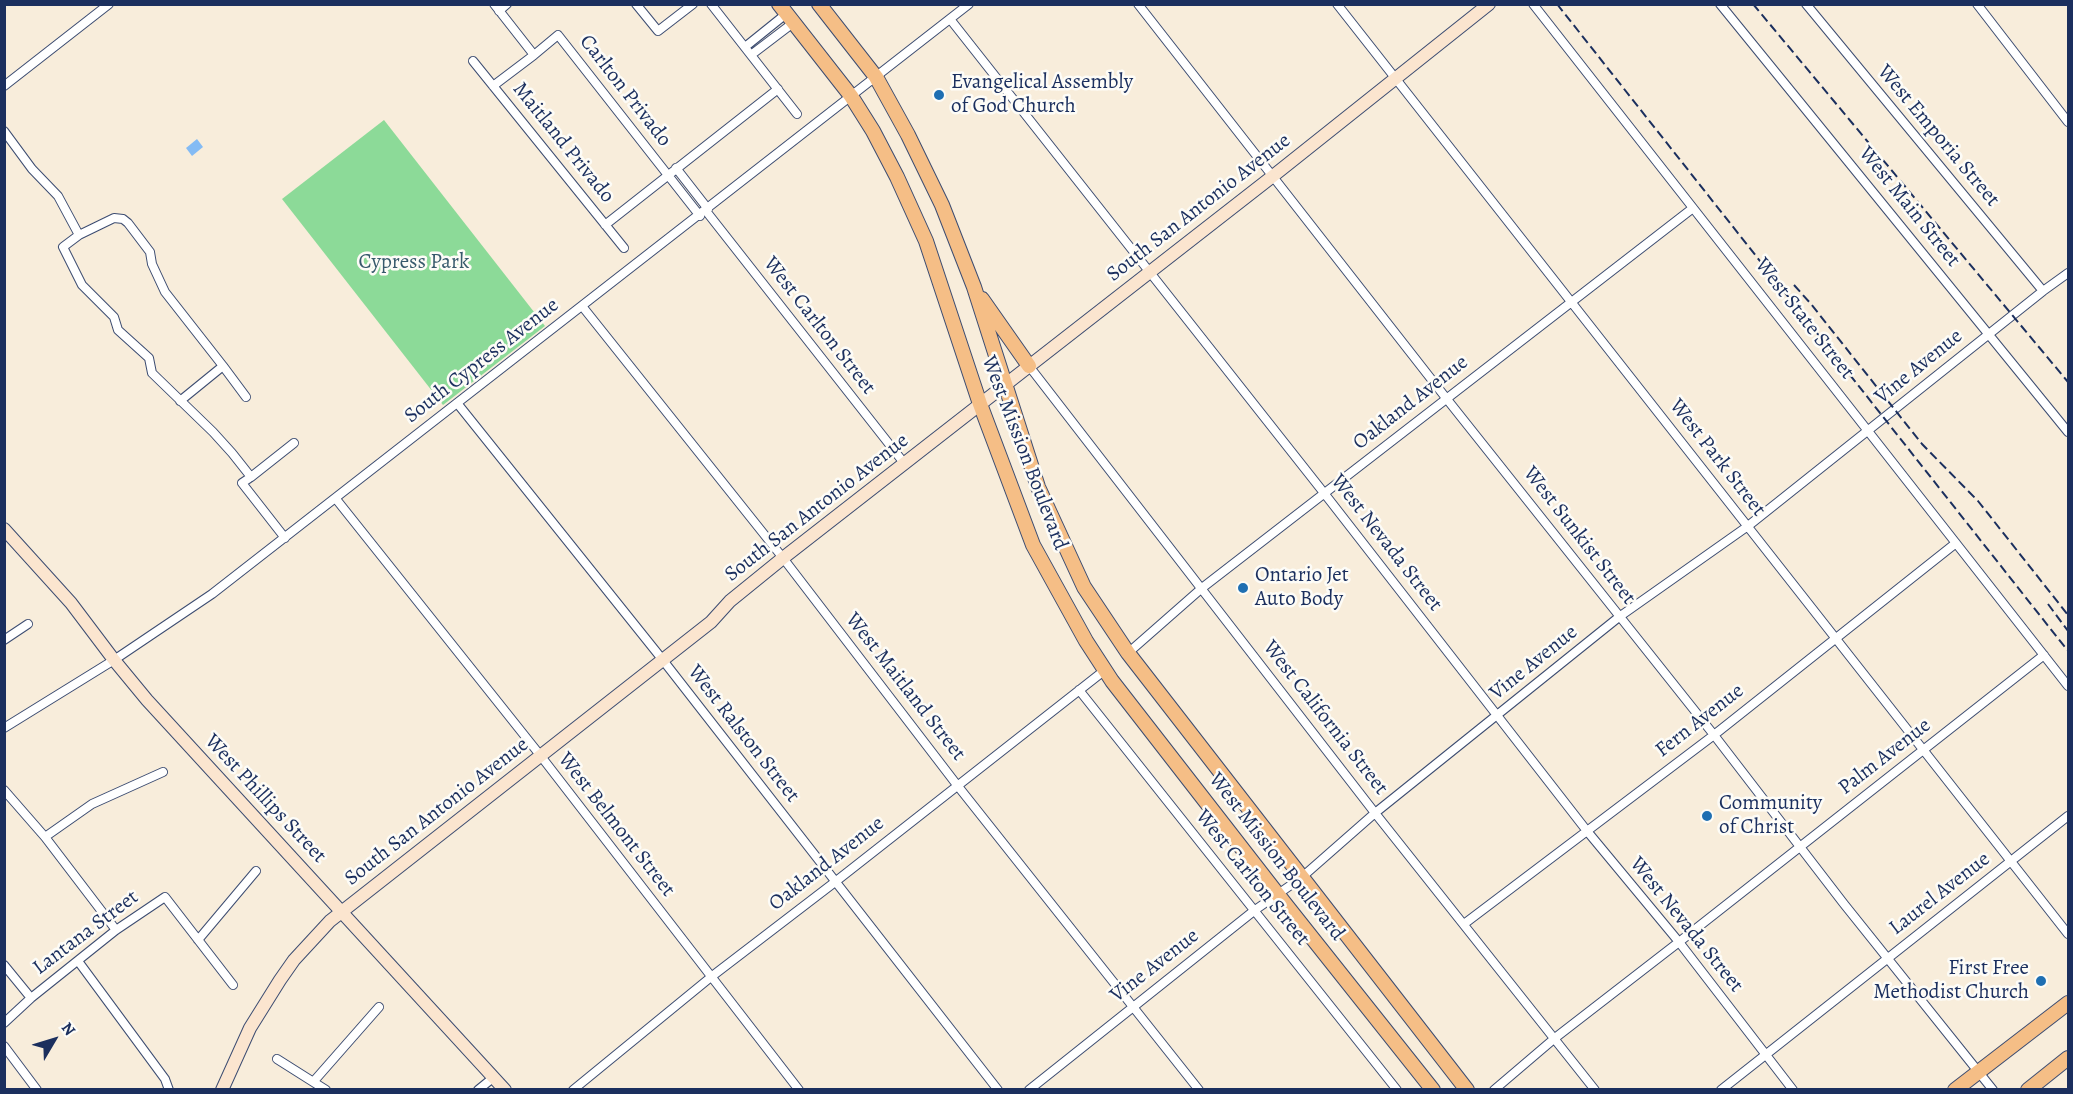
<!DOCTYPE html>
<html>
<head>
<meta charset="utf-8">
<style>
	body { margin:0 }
	#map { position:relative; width:2073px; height:1094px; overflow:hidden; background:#f8eddb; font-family:Alegreya,serif }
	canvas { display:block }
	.frame { position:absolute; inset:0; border:6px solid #1b2f5e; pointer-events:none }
	.north { position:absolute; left:24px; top:1010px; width:60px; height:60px; -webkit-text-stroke:4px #fdfcf7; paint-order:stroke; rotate:52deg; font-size:16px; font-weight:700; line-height:24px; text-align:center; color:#1b2f5e }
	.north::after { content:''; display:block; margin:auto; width:21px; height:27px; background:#1b2f5e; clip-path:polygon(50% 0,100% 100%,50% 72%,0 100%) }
</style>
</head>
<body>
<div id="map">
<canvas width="2073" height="1094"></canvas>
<div class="frame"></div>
<div class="north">N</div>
</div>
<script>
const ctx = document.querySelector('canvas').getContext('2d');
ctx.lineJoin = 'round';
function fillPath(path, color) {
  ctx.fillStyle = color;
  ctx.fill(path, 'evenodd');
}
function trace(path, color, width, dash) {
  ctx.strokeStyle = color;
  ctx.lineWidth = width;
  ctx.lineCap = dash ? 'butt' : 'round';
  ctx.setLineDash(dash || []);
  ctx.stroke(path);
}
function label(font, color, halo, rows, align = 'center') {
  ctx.font = font + ' Alegreya,serif';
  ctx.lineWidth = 5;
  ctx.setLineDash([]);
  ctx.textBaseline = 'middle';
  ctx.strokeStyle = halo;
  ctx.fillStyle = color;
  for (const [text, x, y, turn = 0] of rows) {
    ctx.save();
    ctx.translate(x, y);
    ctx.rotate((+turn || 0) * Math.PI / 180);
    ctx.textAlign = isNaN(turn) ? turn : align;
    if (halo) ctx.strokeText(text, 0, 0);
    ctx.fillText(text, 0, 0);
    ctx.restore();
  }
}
const green = new Path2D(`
	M384,120L545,326L443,405L282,199Z`);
const water = new Path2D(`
	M197,139L203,147L192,156L186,148Z`);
const street = new Path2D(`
	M494,4L534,55L558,35L700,216
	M636,4L658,31L693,4
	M711,4L797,114
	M1138,4L1446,398L1714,735L1844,904L1993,1090
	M1337,4L2068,934
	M1533,4L2068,686
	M1720,4L2068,432
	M1806,4L2043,291
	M1977,4L2068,122
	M499,11L507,4
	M950,19L1324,493L1587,831L1679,942L1793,1090
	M745,47L786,14
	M751,55L793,23
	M473,61L624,248
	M4,86L109,4
	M493,86L534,55
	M4,131L32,169L58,196L79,235L114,218L123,219L128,223L150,252L152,264L165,292L223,366
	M676,168L708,209
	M706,211L904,463
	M605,225L778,89
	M79,235L63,247L82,285L114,317L118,330L149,358L152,373L213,432L232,453L251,477L294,443
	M582,306L783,558L957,785L1199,1090
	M1029,366L1375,813L1595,1090
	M180,401L223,366L246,397
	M457,403L662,659L998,1090
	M251,477L242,483L285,538
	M336,499L540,755L799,1090
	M4,640L28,624
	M1128,653L1202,588L1693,208
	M1079,690L1397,1090
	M4,728L114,660L212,594L969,4
	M4,790L45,837L116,930
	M45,837L92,804L163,772
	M1464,924L1714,735L1956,543
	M198,940L256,871
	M78,961L165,1079L169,1090
	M4,965L31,998
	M4,1023L31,998L116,930L165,897L233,985
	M4,1046L37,1090
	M277,1059L326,1090
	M314,1081L379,1007
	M478,1090L494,1077
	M573,1090L711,977L835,882L1105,670
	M1029,1090L1255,910L1301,878L1375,813L1619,617L1748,526L2043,291L2068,273
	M1494,1090L1555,1038L1679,942L2044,655
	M1721,1090L2068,816`);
const secondary = new Path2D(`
	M4,529L71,603L114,660L147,700L505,1090
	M222,1090L250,1028L280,980L294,960L330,921L711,622L730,601L783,558L1273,176L1489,4`);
const primary = new Path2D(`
	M779,4L851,96L873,131L897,177L926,241L980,404L1033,545L1086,641L1112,681L1286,905L1433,1090
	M819,4L876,77L908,135L942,205L974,287L1038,487L1084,587L1128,653L1467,1090
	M982,299L1029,366
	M1955,1090L2068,1003
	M2028,1090L2068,1058`);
const rail = new Path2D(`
	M1557,4L2068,651
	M1753,4L2068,382
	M1794,285L1811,304L1922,444L1978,501L2068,615
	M2048,604L2068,631`);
const markers = [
	[939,95,6,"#1f6fb2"],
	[1243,588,6,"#1f6fb2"],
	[1707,816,6,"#1f6fb2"],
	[2041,981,6,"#1f6fb2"]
];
const poiNames = [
	["Evangelical Assembly",951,83],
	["of God Church",951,107],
	["Ontario Jet",1255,576],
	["Auto Body",1255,600],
	["Community",1719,804],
	["of Christ",1719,828],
	["First Free",2029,969,"right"],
	["Methodist Church",2029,993,"right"]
];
const streetNames = [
	["Carlton Privado",625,91,52],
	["West Emporia Street",1938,136,50],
	["Maitland Privado",563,143,51],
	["West Main Street",1909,207,51],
	["South San Antonio Avenue",1199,208,-38],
	["West State Street",1804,319,52],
	["West Carlton Street",819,326,52],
	["South Cypress Avenue",482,361,-38],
	["Vine Avenue",1919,367,-39],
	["Oakland Avenue",1411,403,-38],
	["West Mission Boulevard",1024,453,69],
	["West Park Street",1717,458,52],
	["South San Antonio Avenue",817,508,-38],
	["West Sunkist Street",1579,536,52],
	["West Nevada Street",1386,543,52],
	["Vine Avenue",1534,663,-39],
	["West Maitland Street",905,687,52],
	["West California Street",1325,718,52],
	["Fern Avenue",1700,721,-38],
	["West Ralston Street",743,734,52],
	["Palm Avenue",1885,757,-38],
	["West Phillips Street",265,799,47],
	["South San Antonio Avenue",437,812,-38],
	["West Belmont Street",616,825,52],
	["West Mission Boulevard",1276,857,52],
	["Oakland Avenue",827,864,-38],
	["West Carlton Street",1252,878,51],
	["Laurel Avenue",1940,894,-38],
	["West Nevada Street",1686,925,51],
	["Lantana Street",86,933,-37],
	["Vine Avenue",1155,966,-38]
];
const parkNames = [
	["Cypress Park",414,263]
];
fillPath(green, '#8cda98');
fillPath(water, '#84bbf4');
trace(street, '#3c4c71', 10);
trace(secondary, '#3c4c71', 14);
trace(primary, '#3c4c71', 16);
trace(street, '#fff', 8);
trace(secondary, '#fbe5cf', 12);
trace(primary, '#f5be86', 14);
trace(rail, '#1b2f5e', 2, [9, 4.5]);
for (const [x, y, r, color] of markers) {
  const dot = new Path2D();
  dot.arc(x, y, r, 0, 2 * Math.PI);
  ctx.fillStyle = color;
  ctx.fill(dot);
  trace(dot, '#fdfcf7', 2);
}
label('21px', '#1b2f5e', '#fdfcf7', poiNames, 'left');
label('21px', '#1b2f5e', '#fdfcf7', streetNames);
label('21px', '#375a6c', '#fdfcf7', parkNames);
</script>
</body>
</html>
